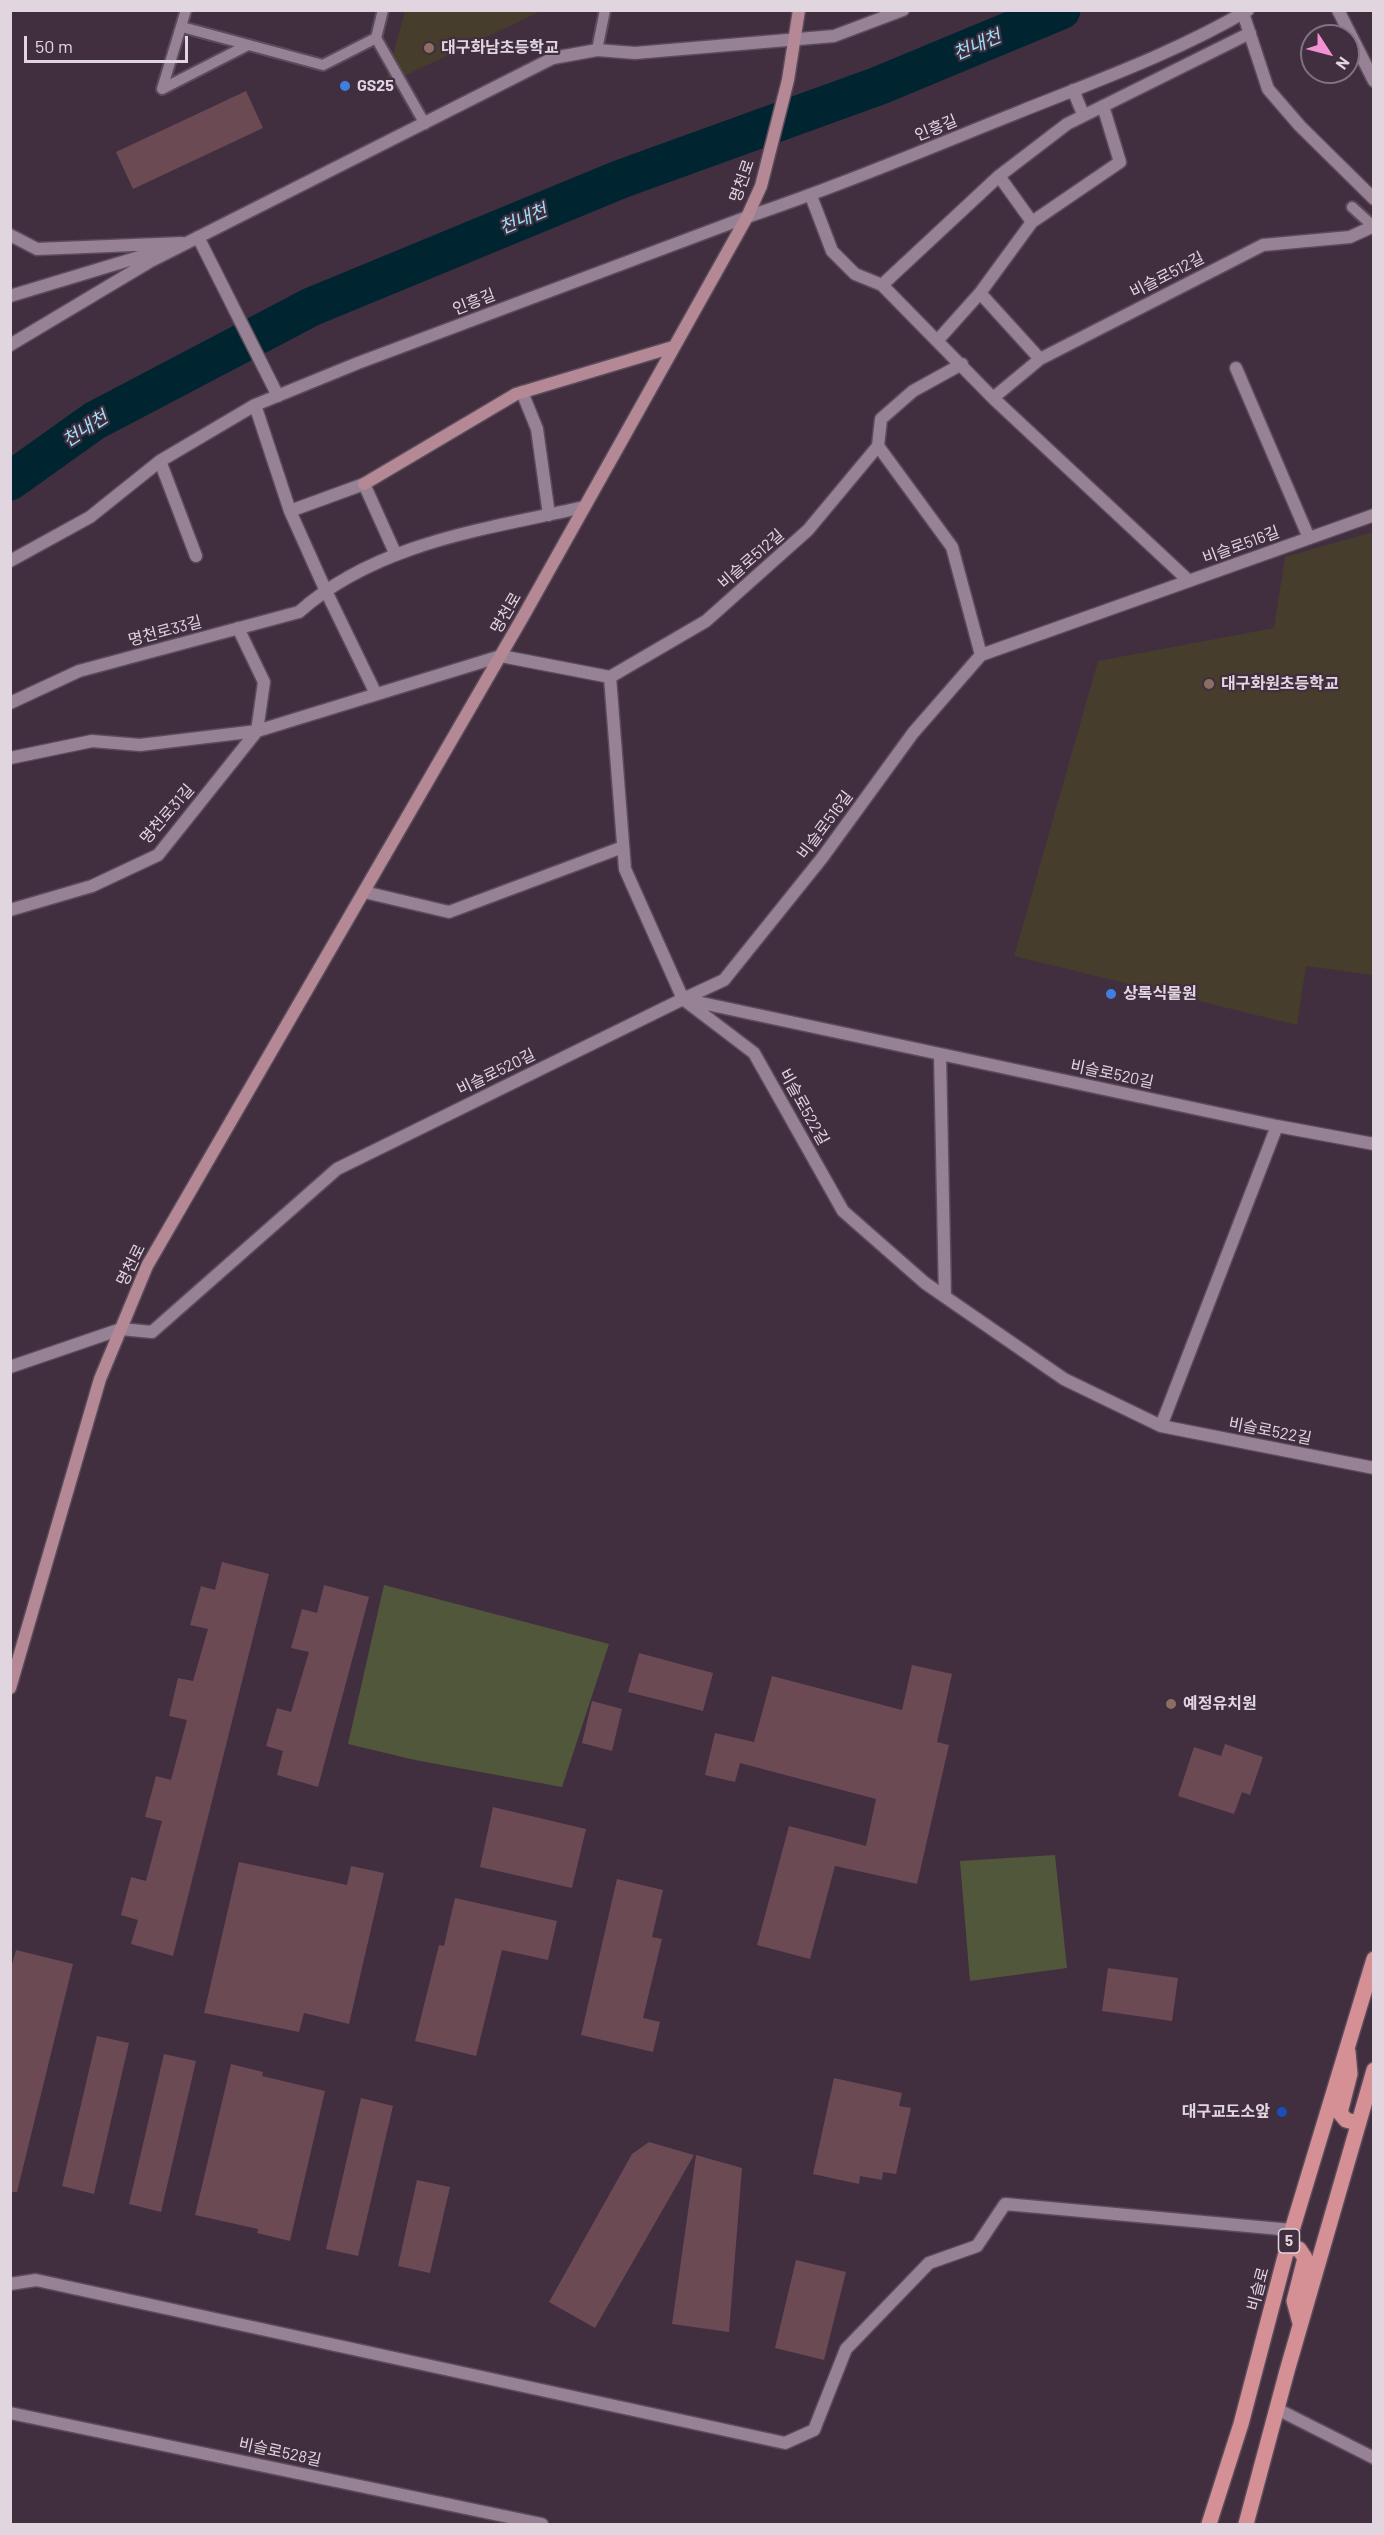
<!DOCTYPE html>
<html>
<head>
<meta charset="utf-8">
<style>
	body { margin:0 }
	#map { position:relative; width:1384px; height:2535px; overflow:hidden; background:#412f40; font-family:Barlow,sans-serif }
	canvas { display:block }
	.frame { position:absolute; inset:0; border:12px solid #e1d5df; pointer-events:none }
	.north { position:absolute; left:1300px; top:24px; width:60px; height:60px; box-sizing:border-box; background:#412f40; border:2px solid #817180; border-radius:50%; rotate:126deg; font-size:16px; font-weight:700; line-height:24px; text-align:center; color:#e1d5df }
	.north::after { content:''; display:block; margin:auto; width:21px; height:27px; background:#f391d5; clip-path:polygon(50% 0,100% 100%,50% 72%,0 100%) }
	.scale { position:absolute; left:24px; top:36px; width:164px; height:27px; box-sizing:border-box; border:3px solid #e1d5df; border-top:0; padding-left:8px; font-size:18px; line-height:21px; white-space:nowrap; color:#e1d5df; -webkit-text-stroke:4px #412f40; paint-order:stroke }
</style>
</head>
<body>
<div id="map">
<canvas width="1384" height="2535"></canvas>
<div class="frame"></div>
<div class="north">N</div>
<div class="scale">50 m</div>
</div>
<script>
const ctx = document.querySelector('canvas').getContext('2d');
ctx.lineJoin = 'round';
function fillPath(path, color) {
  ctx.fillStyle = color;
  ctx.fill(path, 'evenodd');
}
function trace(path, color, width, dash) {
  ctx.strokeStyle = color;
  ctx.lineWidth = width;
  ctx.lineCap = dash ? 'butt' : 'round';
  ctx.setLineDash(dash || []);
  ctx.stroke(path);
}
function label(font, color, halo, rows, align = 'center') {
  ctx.font = font + ' Barlow,"Noto Sans KR",sans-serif';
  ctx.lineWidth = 4.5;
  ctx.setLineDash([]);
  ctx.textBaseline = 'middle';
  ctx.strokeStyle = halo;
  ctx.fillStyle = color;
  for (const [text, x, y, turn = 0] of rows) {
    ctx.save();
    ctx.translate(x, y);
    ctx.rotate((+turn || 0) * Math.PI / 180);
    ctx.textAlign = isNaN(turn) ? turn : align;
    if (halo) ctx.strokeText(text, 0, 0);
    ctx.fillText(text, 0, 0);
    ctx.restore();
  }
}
const education = new Path2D(`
	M405,11H541L385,85Z
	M1373,532V975L1306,966L1297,1025L1014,956L1098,661L1274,628L1285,557Z`);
const green = new Path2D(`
	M384,1585L609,1644L562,1787L415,1760L348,1744Z
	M1055,1855L1067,1968L970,1981L960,1861Z`);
const river = new Path2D(`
	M10,481L94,421L311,307L621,179L878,86L1061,10`);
const building = new Path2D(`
	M246,91L263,128L133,189L116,152Z
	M222,1562L269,1574L173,1956L131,1944L138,1920L121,1915L131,1877L146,1881L162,1821L145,1817L156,1776L171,1780L187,1720L169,1716L178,1678L193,1681L208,1629L190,1625L201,1586L215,1590Z
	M324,1585L369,1597L318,1787L277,1775L283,1751L266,1746L277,1708L291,1712L309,1652L291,1648L302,1609L317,1613Z
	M639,1653L713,1673L703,1711L628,1692Z
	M912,1665L952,1674L937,1742L949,1745L917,1884L835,1866L810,1959L757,1945L789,1826L866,1846L876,1799L740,1763L735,1782L705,1775L715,1733L754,1742L772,1676L902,1710Z
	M592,1701L622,1709L612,1751L582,1743Z
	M1225,1744L1263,1757L1250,1795L1242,1792L1234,1814L1178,1796L1194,1747L1221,1756Z
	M493,1807L586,1829L572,1888L480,1867Z
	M239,1862L347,1885L351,1866L384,1873L349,2024L304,2013L299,2032L204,2013Z
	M617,1879L663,1890L652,1937L662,1939L643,2018L660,2022L653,2052L581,2035Z
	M455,1898L557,1921L548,1960L502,1950L476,2056L415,2041L439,1945L444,1946Z
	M16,1950L73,1964L17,2192H10V1972Z
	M1108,1968L1178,1978L1172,2021L1102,2011Z
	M97,2036L129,2043L94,2194L62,2186Z
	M164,2054L196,2061L161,2212L129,2204Z
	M231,2064L263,2072L262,2076L325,2091L290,2241L257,2233L258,2229L195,2215Z
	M834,2078L902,2093L899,2106L911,2108L896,2174L883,2172L882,2180L860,2176L859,2184L813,2174Z
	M361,2098L393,2106L358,2256L326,2249Z
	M649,2142L694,2155L595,2328L549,2302L632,2154Z
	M696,2155L742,2168L729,2332L672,2324Z
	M417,2180L450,2187L430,2273L398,2266Z
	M796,2260L846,2272L824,2360L775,2348Z`);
const lane = new Path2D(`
	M186,10L162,89L248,45
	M383,10L376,38L425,124
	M182,27L323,65L376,38
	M597,50L605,10
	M1352,207L1373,226`);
const street = new Path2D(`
	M1338,10L1374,81
	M1243,13L1268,89L1300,126L1374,199
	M1073,90L1083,114
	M999,176L1032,222
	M811,196L832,251L855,274L882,285L993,398L1189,581
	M10,235L37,249L182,243
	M198,237L278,396
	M882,285L999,176L1067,124L1250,33
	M10,296L159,251
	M937,341L980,293
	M10,345L149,262L553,58L597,50L635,53L834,36L903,10
	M1040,359L980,293L1032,222L1120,162L1103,106
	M1236,368L1309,538
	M522,392L537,429L549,515
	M993,398L1040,359L1263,245L1350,237L1374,226
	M255,405L290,511L325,589L376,694
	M878,446L952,547L981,655
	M160,461L196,556
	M290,511L364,484L396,555
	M10,561L90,517L160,461L255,405L358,363L747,217C839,186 929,148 1019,112C1096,81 1177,52 1248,10
	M610,677L625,869L683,999L754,1053L843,1211L925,1283L1064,1379L1161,1426L1374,1468
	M10,703L79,671L299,612C376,543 486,529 584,507
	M10,758L92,741L140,745L257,731L264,682L238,628
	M364,892L449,912L623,847
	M10,910L92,886L158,855L257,731L501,656L610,677L706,621L808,530L878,446L881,419L913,391L962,364
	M683,999L724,980L822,858L913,733L981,655L1374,515
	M940,1054L945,1297
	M10,1367L121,1329L152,1332L337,1169L683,999L1277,1126L1374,1144
	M1161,1426L1277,1126
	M10,2284L36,2280L785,2443L814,2430L846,2349L929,2263L977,2246L1005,2204L1292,2230
	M1277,2409L1374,2458
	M10,2413L542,2524`);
const secondary = new Path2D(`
	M364,484L516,394L673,347
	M10,1688L100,1379L147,1266L524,615L747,217L761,186L788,80L799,10`);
const primary = new Path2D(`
	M1348,2052L1350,2074L1340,2113L1346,2120L1357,2123
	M1287,2248L1299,2249L1305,2258L1294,2301L1300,2323
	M1209,2524L1241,2424L1292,2230L1374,1959
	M1246,2524L1287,2371L1374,2070`);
const markers = [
	[429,48,6,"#8d6e63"],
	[345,86,6,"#3f7fe0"],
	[1209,684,6,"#8d6e63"],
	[1111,994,6,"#3f7fe0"],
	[1171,1704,6,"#8d6e63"],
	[1282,2112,6,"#1a4fb4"]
];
const shields = [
	[1289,2241,21]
];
const shieldNames = [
	["5",1289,2241]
];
const poiNames = [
	["대구화남초등학교",441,48],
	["GS25",357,86],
	["대구화원초등학교",1221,684],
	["상록식물원",1123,994],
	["예정유치원",1183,1704],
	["대구교도소앞",1270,2112,"right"]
];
const streetNames = [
	["인흥길",936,128,-22],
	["명천로",742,181,-71],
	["비슬로512길",1167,275,-27],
	["인흥길",474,302,-21],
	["비슬로516길",1241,545,-20],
	["비슬로512길",751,559,-41],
	["명천로",506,613,-60],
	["명천로33길",165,631,-15],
	["명천로31길",167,814,-49],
	["비슬로516길",825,825,-53],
	["비슬로520길",496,1072,-26],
	["비슬로520길",1112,1074,12],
	["비슬로522길",804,1107,61],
	["명천로",131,1265,-64],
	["비슬로522길",1270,1431,11],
	["비슬로",1258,2289,-75],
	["비슬로528길",280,2452,12]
];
const waterNames = [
	["천내천",977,45,-23],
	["천내천",523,219,-23],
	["천내천",85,429,-33]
];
fillPath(education, '#463d2c');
fillPath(green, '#51573b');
trace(river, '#002531', 39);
fillPath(building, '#6b4a54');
trace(lane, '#5b4c5b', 14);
trace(street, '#5b4c5b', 15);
trace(secondary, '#5b4c5b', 15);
trace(primary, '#5b4c5b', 18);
trace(lane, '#978195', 10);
trace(street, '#978195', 12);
trace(secondary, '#b58895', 12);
trace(primary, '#d49095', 15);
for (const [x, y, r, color] of markers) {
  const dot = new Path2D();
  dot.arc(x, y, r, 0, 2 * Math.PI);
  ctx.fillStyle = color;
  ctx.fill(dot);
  trace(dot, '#412f40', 2);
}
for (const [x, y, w] of shields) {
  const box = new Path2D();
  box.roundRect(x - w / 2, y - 12, w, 24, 4.5);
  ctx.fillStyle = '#412f40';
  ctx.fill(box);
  trace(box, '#e1d5df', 1.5);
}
label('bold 15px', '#e1d5df', null, shieldNames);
label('bold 16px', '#e1d5df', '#412f40', poiNames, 'left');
label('16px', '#e1d5df', '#412f40', streetNames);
label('italic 18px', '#9ce1fa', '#412f40', waterNames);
</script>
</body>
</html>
